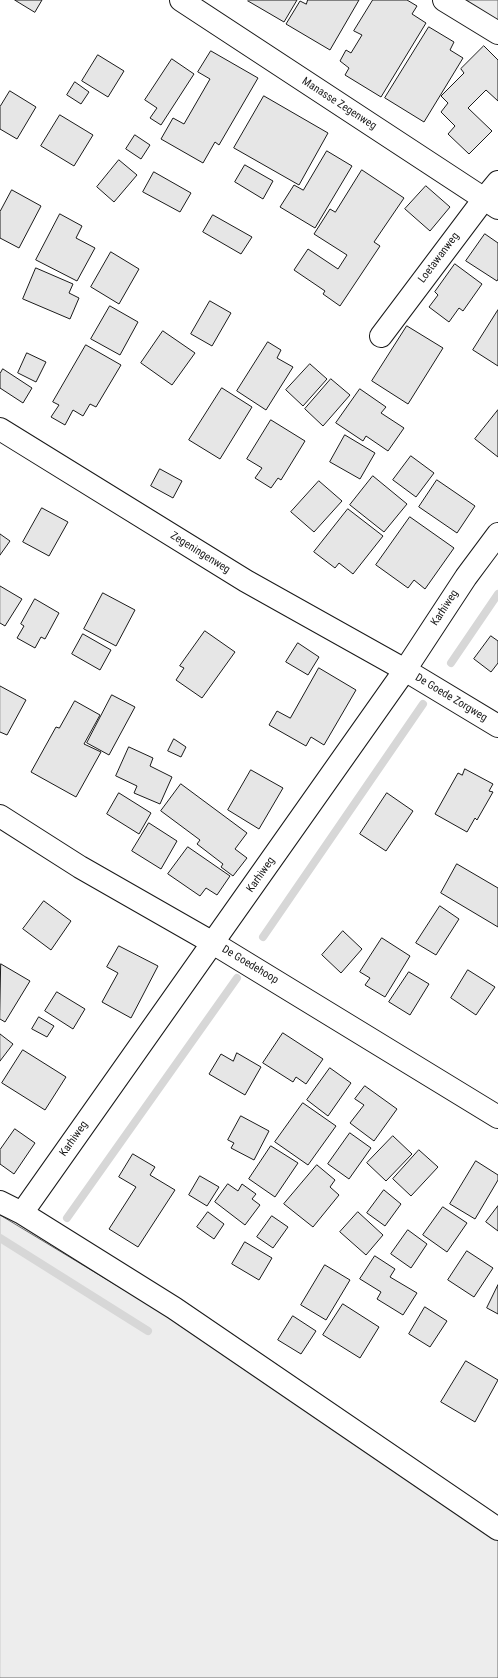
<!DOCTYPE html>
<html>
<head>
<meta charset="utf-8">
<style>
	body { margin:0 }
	canvas { display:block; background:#fff }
</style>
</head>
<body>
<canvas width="498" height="1678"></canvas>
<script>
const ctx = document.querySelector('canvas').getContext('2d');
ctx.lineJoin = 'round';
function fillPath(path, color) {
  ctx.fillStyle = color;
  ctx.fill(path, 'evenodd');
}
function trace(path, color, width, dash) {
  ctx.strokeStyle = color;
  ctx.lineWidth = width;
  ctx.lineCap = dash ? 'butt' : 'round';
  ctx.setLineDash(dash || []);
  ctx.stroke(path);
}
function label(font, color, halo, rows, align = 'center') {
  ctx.font = font + ' "Roboto Condensed",sans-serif';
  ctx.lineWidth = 3;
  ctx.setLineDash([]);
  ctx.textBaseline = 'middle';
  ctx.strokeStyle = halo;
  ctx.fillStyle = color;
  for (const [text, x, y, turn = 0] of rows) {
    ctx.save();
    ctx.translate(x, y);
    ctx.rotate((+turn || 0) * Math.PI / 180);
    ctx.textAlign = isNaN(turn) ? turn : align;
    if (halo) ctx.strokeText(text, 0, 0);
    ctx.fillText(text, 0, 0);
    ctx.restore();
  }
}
const built = new Path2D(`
	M463,0H498V22Z
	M0,1215L187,1328L498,1540V1678H0Z`);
const stream = new Path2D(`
	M451,663L498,594
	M263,937L423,704
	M67,1218L237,978
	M0,1238L148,1331`);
const building = new Path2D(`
	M15,0H42L35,12Z
	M249,0H297L284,22L248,1Z
	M308,0H359L330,50L286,24L300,1L306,4Z
	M373,0H407L417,6L412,14L426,23L381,97L345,75L349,68L340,61L346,50L351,53L362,35L354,31Z
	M429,27L454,42L450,50L463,58L424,122L385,98Z
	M484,46L498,60V101L486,90L468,108L492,131L469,154L448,134L455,126L441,112L448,103L441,96L464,73L461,69Z
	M211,51L258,78L219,145L215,142L203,163L161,139L173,118L184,124L210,79L198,72Z
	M98,55L124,71L108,97L82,81Z
	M172,59L194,74L161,125L150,118L157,108L145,100Z
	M75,82L89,92L81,104L67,95Z
	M10,91L36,107L17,139L0,129V107Z
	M264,96L328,133L299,185L234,148Z
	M60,115L93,135L74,166L41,146Z
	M135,135L150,145L141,159L126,149Z
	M327,151L352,166L315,228L280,207L294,185L303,190Z
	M119,160L137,175L114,202L97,187Z
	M245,165L273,181L263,199L235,182Z
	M362,170L404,198L374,242L380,246L340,306L323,294L325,291L294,270L308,249L338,269L347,255L314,234L330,209L335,212Z
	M154,172L191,193L180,212L143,192Z
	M426,186L450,207L430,231L405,209Z
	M12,190L41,206L19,248L0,238V212Z
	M60,214L82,226L76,238L95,248L77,281L36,260Z
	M213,215L252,237L241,254L203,232Z
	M485,234L498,243V279L497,281L466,261Z
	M111,252L139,269L119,304L91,287Z
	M455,264L482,284L463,311L459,308L449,322L429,307L438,295L435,292Z
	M36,268L73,284L69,293L79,298L70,319L23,299Z
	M210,301L231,313L212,346L191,334Z
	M110,306L138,322L120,355L91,339Z
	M498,310V366L473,350Z
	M407,326L443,348L408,404L372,381Z
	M163,331L195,353L172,385L141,363Z
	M268,342L281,350L277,358L293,367L266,410L237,391Z
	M86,345L121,365L96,407L90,404L83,416L73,410L65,425L51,417L59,405L53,402Z
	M27,353L46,362L36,382L18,373Z
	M310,364L327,379L303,406L286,390Z
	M3,369L32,388L23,403L0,388V374Z
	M331,379L350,395L323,426L305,409Z
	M222,388L252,407L220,459L189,440Z
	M360,389L386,407L381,413L404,428L388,451L366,436L363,441L336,423Z
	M498,410V457L475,439Z
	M271,420L305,441L281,480L278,478L271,488L255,478L262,468L247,459Z
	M345,435L375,453L360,479L330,462Z
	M411,456L434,473L416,497L393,480Z
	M160,469L182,481L173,498L151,486Z
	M373,476L407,504L384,532L350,505Z
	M437,480L475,506L457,533L419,507Z
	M319,481L342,501L314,532L291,512Z
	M42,508L68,522L49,556L23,542Z
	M348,509L383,536L353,574L339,563L335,568L314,552Z
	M410,517L454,548L425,589L414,580L408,588L376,565Z
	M0,534L10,541L0,555Z
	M0,586L22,599L5,626L0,623Z
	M103,593L135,610L116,646L84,629Z
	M35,599L59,613L45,639L41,637L35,648L17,638L24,626L21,624Z
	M205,631L235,652L202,698L176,680L184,668L180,666Z
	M83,634L111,650L100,670L72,654Z
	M491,636L498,641V663L491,672L474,659Z
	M298,643L319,657L308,675L286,662Z
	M319,668L356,690L324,745L311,737L306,746L269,725L277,711L290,718Z
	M0,686L26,700L7,735L0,732Z
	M112,695L135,707L109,755L87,743Z
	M75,701L100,715L84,744L101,752L76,797L31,772L56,727L59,728Z
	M174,739L186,747L181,757L168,751Z
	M129,747L153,758L150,766L172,777L160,804L134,793L137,786L116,776Z
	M465,769L493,784L489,791L493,792L477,820L475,818L467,832L435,814L458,773L462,775Z
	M251,770L283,788L259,829L228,810Z
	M181,784L247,833L235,849L247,858L233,876L221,867L223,864L197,844L200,840L161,811Z
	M119,793L151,813L139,834L107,814Z
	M387,793L413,811L386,851L360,834Z
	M149,823L177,841L161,869L132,851Z
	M188,847L230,876L217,895L206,888L200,896L168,874Z
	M457,864L498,888V927L441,893Z
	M44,901L71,921L51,950L23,929Z
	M440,906L459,919L436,955L416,943Z
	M343,931L362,949L341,973L322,955Z
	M382,938L410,956L385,997L365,985L370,978L360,972Z
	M119,946L158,966L131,1018L102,1002L118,973L107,967Z
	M1,964L30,981L5,1022L0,1019Z
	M468,970L495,987L476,1015L451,998Z
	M409,972L429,984L410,1015L389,1002Z
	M57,992L85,1009L73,1029L45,1011Z
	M39,1017L54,1026L47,1037L32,1029Z
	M283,1033L323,1059L306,1084L296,1077L293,1082L263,1063Z
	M0,1034L13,1044L0,1061Z
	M23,1050L66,1077L45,1110L2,1083Z
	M237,1053L261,1067L245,1095L209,1074L221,1054L233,1061Z
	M330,1068L351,1083L328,1116L307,1100Z
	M365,1086L397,1109L374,1141L350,1123L364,1105L355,1099Z
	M303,1103L336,1126L308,1165L275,1142Z
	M241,1116L269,1131L254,1160L231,1148L234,1143L228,1140Z
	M15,1129L35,1143L14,1174L0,1164V1150Z
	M350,1133L371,1148L349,1179L328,1164Z
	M393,1136L412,1154L386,1181L367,1163Z
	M271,1146L298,1163L275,1197L249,1179Z
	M419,1150L438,1167L411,1196L393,1179Z
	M133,1154L155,1167L150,1175L175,1190L138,1247L109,1229L136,1187L119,1177Z
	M476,1161L498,1175V1180L475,1219L450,1204Z
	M317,1165L335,1180L330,1187L339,1195L313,1227L284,1204Z
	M200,1176L219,1187L207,1206L189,1195Z
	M228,1184L238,1191L242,1184L256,1194L252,1199L260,1205L245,1225L215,1202Z
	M384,1190L401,1204L385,1226L367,1213Z
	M498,1206V1231L486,1222Z
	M443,1207L467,1223L447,1252L423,1235Z
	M208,1212L224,1224L214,1239L197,1227Z
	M358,1212L383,1235L366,1255L340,1232Z
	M272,1216L288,1227L273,1248L257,1237Z
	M408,1230L427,1244L411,1268L391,1254Z
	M245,1242L272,1258L259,1280L232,1264Z
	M467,1251L493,1268L474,1297L448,1280Z
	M375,1256L395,1269L390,1277L417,1293L403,1315L377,1299L381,1292L360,1279Z
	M325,1265L350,1280L326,1320L301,1305Z
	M498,1285V1314L487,1308Z
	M343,1304L379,1327L360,1358L323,1335Z
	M425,1307L447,1321L430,1347L409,1334Z
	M293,1316L316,1331L301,1354L278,1340Z
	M466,1361L498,1380L475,1422L441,1402Z`);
const street = new Path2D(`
	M181,0L498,208
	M444,0L498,33
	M381,336L484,199L498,182
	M0,429L246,581L405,670L498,726
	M0,816L80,867L213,943L498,1117
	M0,1202L22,1213L174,1308L498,1529
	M22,1213L405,670L466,577L498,534`);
const streetNames = [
	["Manasse Zegenweg",339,104,33],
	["Loetawanweg",439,258,-53],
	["Zegeningenweg",200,553,32],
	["Karhiweg",445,608,-57],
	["De Goede Zorgweg",451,698,31],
	["Karhiweg",261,875,-55],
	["De Goedehoop",250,965,31],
	["Karhiweg",74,1139,-55]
];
fillPath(built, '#ededed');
trace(built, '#6a6a6a', 1);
trace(stream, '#d7d7d7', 8);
fillPath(building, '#e6e6e6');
trace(building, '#1a1a1a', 1);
trace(street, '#1a1a1a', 24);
trace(street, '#fff', 22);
label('11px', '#1a1a1a', '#fff', streetNames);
</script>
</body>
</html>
